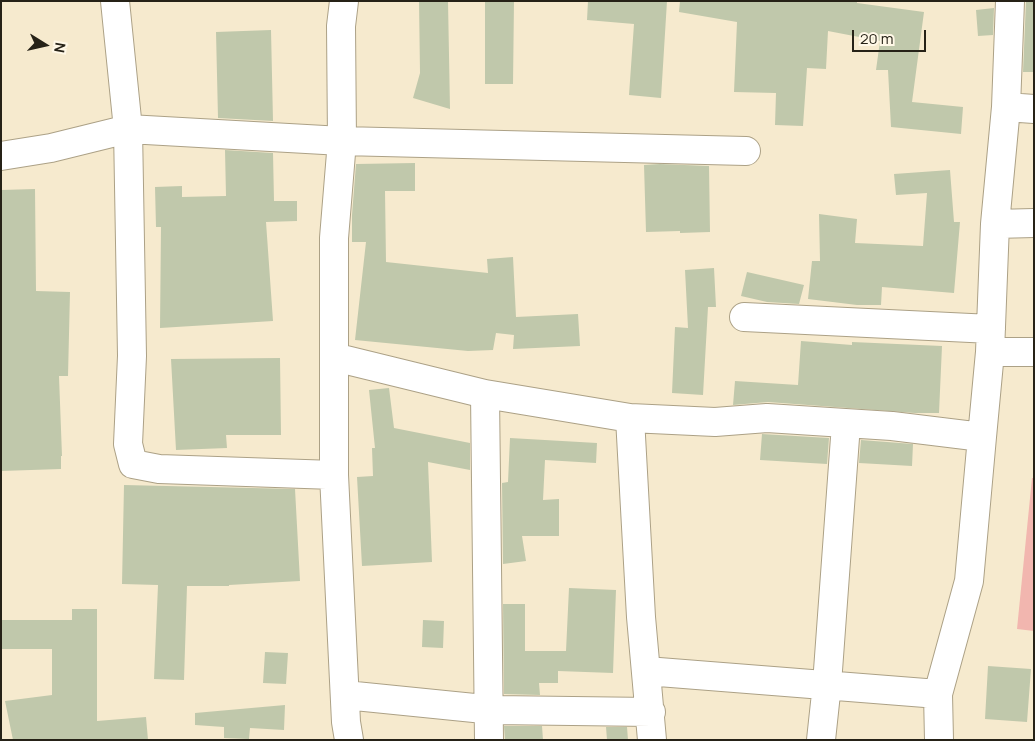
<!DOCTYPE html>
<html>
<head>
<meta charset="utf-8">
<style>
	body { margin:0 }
	#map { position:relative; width:1035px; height:741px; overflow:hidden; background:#f6eace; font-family:Manrope,sans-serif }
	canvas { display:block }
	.frame { position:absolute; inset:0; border:2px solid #262217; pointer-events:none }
	.north { position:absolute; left:20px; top:20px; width:50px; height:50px; -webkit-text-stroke:4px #fff8e7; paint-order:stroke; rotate:100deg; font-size:14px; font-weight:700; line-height:20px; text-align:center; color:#262217 }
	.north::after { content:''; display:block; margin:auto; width:18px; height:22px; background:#262217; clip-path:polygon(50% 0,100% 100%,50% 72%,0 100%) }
	.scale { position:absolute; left:852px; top:30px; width:74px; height:22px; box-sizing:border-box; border:2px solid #262217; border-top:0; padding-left:6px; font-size:15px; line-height:18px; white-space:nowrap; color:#262217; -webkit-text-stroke:4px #fff8e7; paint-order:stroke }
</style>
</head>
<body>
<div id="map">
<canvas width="1035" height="741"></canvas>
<div class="frame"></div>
<div class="north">N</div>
<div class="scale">20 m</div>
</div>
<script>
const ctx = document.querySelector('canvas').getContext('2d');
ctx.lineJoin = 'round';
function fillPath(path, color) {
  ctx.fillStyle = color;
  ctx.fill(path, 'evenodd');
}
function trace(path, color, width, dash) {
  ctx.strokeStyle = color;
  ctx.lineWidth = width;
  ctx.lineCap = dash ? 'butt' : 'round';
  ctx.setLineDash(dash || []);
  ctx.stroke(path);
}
const green = new Path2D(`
	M1032,478H1034V631L1017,629Z`);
const building = new Path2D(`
	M419,1H448L450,109L413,98L420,73Z
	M485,1H514L513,84H485Z
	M588,1H667L661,98L629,95L634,24L587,20Z
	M680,1H857V3L924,12L912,102L963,107L961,134L891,127L888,70H876L880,41L828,31L826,69L807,68L803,126L775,125L776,93L734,92L737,22L679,12Z
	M1026,1H1034V72H1023Z
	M994,8L993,35L978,36L976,10Z
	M271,30L273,121L218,118L216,32Z
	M225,150L273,153L274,201H297V221L266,222L273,321L160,328L161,227H156L155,187L182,186V197L226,196Z
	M415,163V191H385L386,262L488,273L487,259L513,257L516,317L578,314L580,346L513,349L514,335L496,333L493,350L468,351L355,340L366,242H352V215L356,164Z
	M660,164L709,166L710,232L680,233V231L646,232L644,165Z
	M950,170L954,222H960L954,293L882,287L881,305H857L808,299L812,261H820L819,214L857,219L855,243L923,246L927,193L896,195L894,174Z
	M35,189L36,291L70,292L68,376H59L62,456H61V469L1,471V190Z
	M714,268L716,307H708L703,395L672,393L675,327L688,328L685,270Z
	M747,272L804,285L799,304L767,302L741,296Z
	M801,341L852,345V342L942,346L939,413H915L768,402L733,405L735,381L798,385Z
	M280,358L281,435H226L227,448L176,450L171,359Z
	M389,388L394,428L470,443V470L428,462L432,562L362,566L357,477L373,476L372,448H375L369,390Z
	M762,434L829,438L827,464L760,460Z
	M510,438L597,443L596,463L545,460L543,500L559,499V536H522L526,561L503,564L502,483L508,482Z
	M861,440L913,444L912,466L859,463Z
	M124,485L295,489L300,581L229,585V586H187L184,680L154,679L158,585L122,584Z
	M569,588L616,590L613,673L558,671V683H539L540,695L504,694L503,604H525V651H566Z
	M72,609H97V721L146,717L148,740H13L5,701L52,695V649H1V620H72Z
	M423,620L444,621L443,648L422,647Z
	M265,652L288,653L286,684L263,683Z
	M988,666L1031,669L1027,722L985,719Z
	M285,705L284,730L250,728L249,739L224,738V727L195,725V713Z
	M504,726H542L543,740H505Z
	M606,727H627L628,740H607Z`);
const minor = new Path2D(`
	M115,1L128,129L132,356L128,444L133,464L159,469L334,475
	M344,1L341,26L342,141L334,238V475L346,722L349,740
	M1006,107L1010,1
	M1,156L51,148L128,129L342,141L746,151
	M995,224L1034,223
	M744,317L991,329
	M990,352H1034
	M334,357L485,394L630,418L715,422L767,418L892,426L982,437L990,352L995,224L1006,107L1034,109
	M485,394L489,740
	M630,418L641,617L652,740
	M646,671L938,694L939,740
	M938,694L969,581L982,437
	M345,695L494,710L651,712
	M821,740L827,684L846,424`);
fillPath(green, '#f2b6af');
fillPath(building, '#c0c8ab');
trace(minor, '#aca186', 30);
trace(minor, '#fff', 28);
</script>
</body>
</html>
